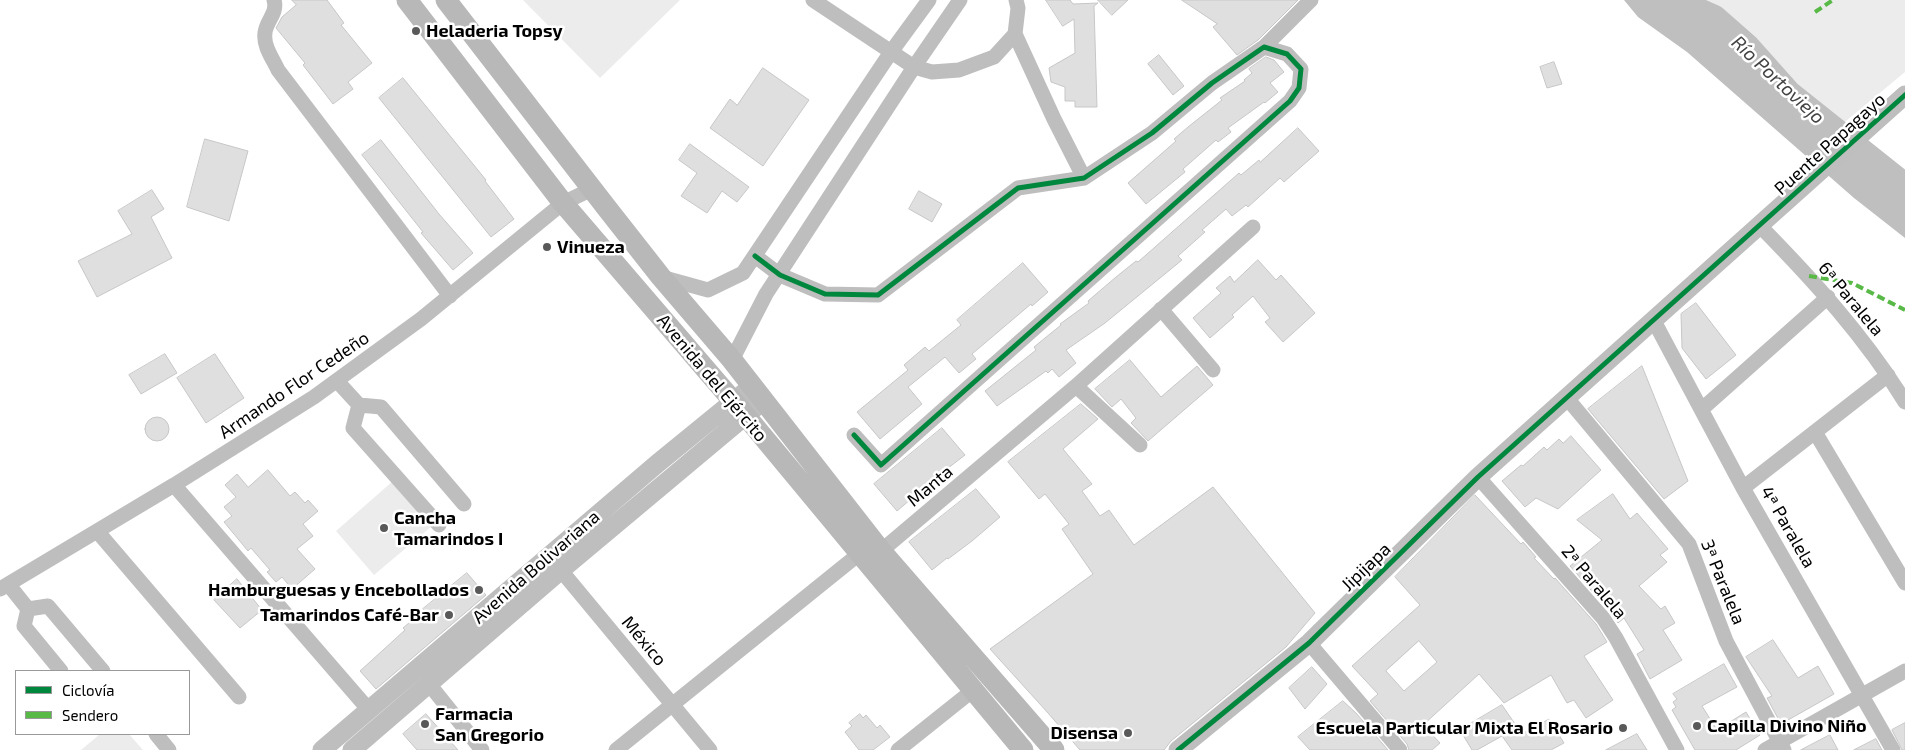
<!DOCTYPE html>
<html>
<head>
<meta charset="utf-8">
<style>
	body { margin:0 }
	#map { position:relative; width:1905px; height:750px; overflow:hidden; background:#fff; font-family:"Exo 2",sans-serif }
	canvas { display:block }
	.legend { position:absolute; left:15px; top:670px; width:175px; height:65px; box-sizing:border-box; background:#fff; border:1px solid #999; margin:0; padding:6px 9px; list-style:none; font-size:15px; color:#000 }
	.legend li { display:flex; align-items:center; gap:10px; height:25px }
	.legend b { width:25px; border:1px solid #999 }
</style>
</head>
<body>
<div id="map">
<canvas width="1905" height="750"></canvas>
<ul class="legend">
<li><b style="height:6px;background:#00873e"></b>Ciclovía</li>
<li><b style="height:6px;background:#58b947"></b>Sendero</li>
</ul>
</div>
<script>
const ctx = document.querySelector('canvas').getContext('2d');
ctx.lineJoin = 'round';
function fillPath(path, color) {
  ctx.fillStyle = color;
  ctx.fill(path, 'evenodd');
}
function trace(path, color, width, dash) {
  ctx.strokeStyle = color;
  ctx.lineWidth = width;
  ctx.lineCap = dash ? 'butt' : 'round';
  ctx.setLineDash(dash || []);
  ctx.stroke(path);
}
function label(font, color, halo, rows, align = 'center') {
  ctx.font = font + ' "Exo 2",sans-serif';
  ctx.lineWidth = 5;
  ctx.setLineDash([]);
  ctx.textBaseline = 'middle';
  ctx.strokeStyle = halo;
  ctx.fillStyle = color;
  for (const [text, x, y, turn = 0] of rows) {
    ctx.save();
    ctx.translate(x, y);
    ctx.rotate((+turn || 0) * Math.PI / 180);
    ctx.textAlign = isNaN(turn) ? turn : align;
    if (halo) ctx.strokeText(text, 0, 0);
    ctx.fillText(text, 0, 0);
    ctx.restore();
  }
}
const green = new Path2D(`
	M523,0H680L600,78Z
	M1674,0H1905V72L1834,131L1712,28Z
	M393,481L432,526L374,575L336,531Z
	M100,734H129L143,750H81Z`);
const water = new Path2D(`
	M1624,0H1690L1712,11L1730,48L1773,86L1818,129L1905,197V238L1854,198L1687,52L1638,17Z`);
const river = new Path2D(`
	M1670,0L1713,19L1746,48L1787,94L1905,188`);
const building = new Path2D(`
	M292,0H327L344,23L341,25L372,63L348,82L353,89L333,104L303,65L305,63L276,28L282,17L296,5Z
	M1046,0H1070L1073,4L1098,3L1094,6L1097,107H1075V101H1065V87L1051,82L1049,68L1075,53L1074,19L1063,26Z
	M1098,0H1128L1112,15Z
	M1182,0H1298L1258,40L1237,55L1213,27L1217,24Z
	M1159,55L1184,86L1173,95L1148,64Z
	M1266,57L1274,60L1284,72L1270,83L1278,92L1265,103L1264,102L1228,128L1231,132L1218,142L1216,140L1183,169L1185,172L1146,204L1128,183L1176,141L1174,139L1188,127L1222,100L1220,98L1245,81L1244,80L1252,73L1249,69Z
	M1554,62L1562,84L1547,88L1540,67Z
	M763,68L809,100L763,166L710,128L730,99L737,105Z
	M403,78L486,180L485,181L514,219L491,237L379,98Z
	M1298,128L1319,151L1284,182L1280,178L1248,207L1246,205L1232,216L1226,209L1202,230L1205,232L1178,256L1182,260L1105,323L1066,350L1076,363L1059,377L1052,369L1048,373L1046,371L997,406L985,391L1036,350L1034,347L1061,325L1060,324L1089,303L1088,301L1116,277L1136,261L1138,262L1239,173L1241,175L1259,160L1260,162Z
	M205,139L248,151L229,221L187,207Z
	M381,140L439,214L473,253L453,270L421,233L423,232L362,155Z
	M690,144L749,187L737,202L722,191L707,213L681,196L697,173L679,160Z
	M152,190L164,209L151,217L172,258L97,297L78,261L132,234L118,211Z
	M919,191L942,204L932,222L909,209Z
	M1258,260L1276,280L1281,275L1315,313L1283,342L1265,322L1270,318L1253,296L1232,315L1234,317L1210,338L1193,318L1221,293L1216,288L1230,276L1234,282Z
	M1023,263L1048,292L1032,306L1031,304L972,354L976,359L959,373L945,357L908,387L922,404L880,439L857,412L908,370L904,365L925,347L929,351L961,325L957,320Z
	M1696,303L1736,355L1706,379L1682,348L1681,314Z
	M165,354L177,373L141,394L129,375Z
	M215,354L244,398L206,423L177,378Z
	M1130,360L1161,397L1197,366L1213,385L1148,441L1131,423L1136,418L1121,399L1112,407L1095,389Z
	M1642,366L1688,481L1664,499L1588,409Z
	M1081,404L1098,419L1063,449L1092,484L1082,491L1100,516L1109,510L1134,545L1213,487L1315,613L1286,647L1171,741L1164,750H1080L1048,713L990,649L1093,574L1062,529L1069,524L1045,494L1039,499L1008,462Z
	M145 429a12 12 0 1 1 24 0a12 12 0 1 1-24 0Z
	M942,428L965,455L917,492L918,493L897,511L874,484Z
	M1571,436L1601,470L1558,509L1536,498L1525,507L1502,481L1521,465L1523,466L1544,447L1547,450L1559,439L1563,443Z
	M268,470L290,496L295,492L305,503L308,500L318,511L303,524L313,536L297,549L315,569L292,589L282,577L276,582L267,572L270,570L251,548L248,551L224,522L232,516L224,507L236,497L225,485L237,474L248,487Z
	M976,489L1000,517L972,541L948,559L947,558L932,570L909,542Z
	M1613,494L1630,519L1637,513L1668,549L1660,555L1667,562L1639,586L1661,609L1665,606L1675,623L1663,630L1682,660L1650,679L1637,654L1644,650L1624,618L1618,623L1610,612L1570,566L1602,540L1577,520Z
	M1475,495L1521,544L1523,542L1536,557L1534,558L1554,579L1555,578L1596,624L1607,642L1584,656L1613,700L1586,718L1574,700L1567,703L1551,675L1504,703L1479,674L1423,725L1440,743L1432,750H1409L1407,744L1370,701L1378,694L1352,666L1420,605L1395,577ZM1419,641L1437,662L1404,691L1386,671Z
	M467,573L486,595L376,689L360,671L405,630L403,628L424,610L423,609Z
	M237,579L262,610L240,628L214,600Z
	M1773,640L1798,678L1818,666L1834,694L1781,724L1767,698L1772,696L1746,657Z
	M1724,664L1737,687L1702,706L1717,730L1746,712L1760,735L1736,750H1695L1672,710L1676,707L1673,702L1677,699L1673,694Z
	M1312,667L1327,684L1305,709L1289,688Z
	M1343,701L1356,713L1388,750H1310L1298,737Z
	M1502,705L1522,734L1549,719L1564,743L1551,750H1512L1502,736L1477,750H1472L1460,730Z
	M426,714L458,750H417L403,734Z
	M860,714L863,718L866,715L877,728L880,725L890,737L873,750H859L845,732L852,726L849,723Z
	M1905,723V750H1902L1892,730Z
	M1637,734L1647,750H1606Z
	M1830,735L1838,750H1801Z
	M1876,739L1882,750H1854Z`);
const minor = new Path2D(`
	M274,0C278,13 266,21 265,33C263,46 273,59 278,70L450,296
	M813,0L914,67L932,72L959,70L994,57L1015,34L1018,8L1016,0
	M1015,34L1054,119L1084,178
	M1264,47L1311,0
	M1760,226C1814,281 1865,337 1905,402
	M755,256L780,275L825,294L878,295L1018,188L1084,178L1152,133L1212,83L1264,47L1287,54L1301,69L1299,88L1290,101L881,465L854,435
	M661,277L708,290L743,273L891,52L929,0
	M1161,309L1213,370
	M1654,321L1743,488L1893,750
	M732,360L766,294L914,67L960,0
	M337,381L359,405L381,407L464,504
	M1076,386L1140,445
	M1566,397L1689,544L1726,641L1784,750
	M359,405L353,428L439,525
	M1702,409L1828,297
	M1815,432L1905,583
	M1478,477L1603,618L1616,638L1677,750
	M174,485L369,710
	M1743,488L1888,375
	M97,531L239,697
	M554,562L710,750
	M8,584L28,609L48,606L103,671
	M0,589L174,485L314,397L421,319L563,203L592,189
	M28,609L24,626L61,671
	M1309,643L1400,750
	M429,684L482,750
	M156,734L169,750
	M616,750L859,554L881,551L1076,386L1253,227
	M898,750L972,691
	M1765,750L1905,671`);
const tertiary = new Path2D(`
	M322,750L658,463L751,387
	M352,750L561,570L763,401
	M1178,750L1309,643L1478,477L1905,95`);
const secondary = new Path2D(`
	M407,0L563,203L745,415L1023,750
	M446,0L606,207L661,277L732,360L881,551L1054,750`);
const quiet = new Path2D(`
	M1815,12L1833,0
	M1809,276L1852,283L1905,310`);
const cycleway = new Path2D(`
	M755,256L780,275L825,294L878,295L1018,188L1084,178L1152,133L1212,83L1264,47L1287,54L1301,69L1299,88L1290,101L881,465L854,435
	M1178,750L1309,643L1478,477L1905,95`);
const markers = [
	[416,31,5,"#595959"],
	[547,247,5,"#595959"],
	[384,528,5,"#595959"],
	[479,590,5,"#595959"],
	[449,615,5,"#595959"],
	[425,724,5,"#595959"],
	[1697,726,5,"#595959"],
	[1623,728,5,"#595959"],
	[1128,733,5,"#595959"]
];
const poiNames = [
	["Heladeria Topsy",426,31],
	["Vinueza",557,247],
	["Cancha",394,518],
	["Tamarindos I",394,539],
	["Hamburguesas y Encebollados",469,590,"right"],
	["Tamarindos Café-Bar",439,615,"right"],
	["Farmacia",435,714],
	["San Gregorio",435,735],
	["Capilla Divino Niño",1707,726],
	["Escuela Particular Mixta El Rosario",1613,728,"right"],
	["Disensa",1118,733,"right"]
];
const streetNames = [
	["Puente Papagayo",1830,144,-42],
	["6ª Paralela",1851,299,50],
	["Avenida del Ejército",712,378,50],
	["Armando Flor Cedeño",294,385,-34],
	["Manta",930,486,-40],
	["4ª Paralela",1788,527,60],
	["Avenida Bolivariana",536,567,-41],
	["Jipijapa",1366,567,-44],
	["2ª Paralela",1594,582,50],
	["3ª Paralela",1723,582,68],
	["México",644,641,50]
];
const waterNames = [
	["Río Portoviejo",1778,80,43]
];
fillPath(green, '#ececec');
fillPath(water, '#bfbfbf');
trace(river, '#bfbfbf', 29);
fillPath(building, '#dfdfdf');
trace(building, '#c7c7c7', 1);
trace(minor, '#bebebe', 15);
trace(tertiary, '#bebebe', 19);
trace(secondary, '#b8b8b8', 21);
trace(quiet, '#58b947', 4, [8, 4]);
trace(cycleway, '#00873e', 5);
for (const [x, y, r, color] of markers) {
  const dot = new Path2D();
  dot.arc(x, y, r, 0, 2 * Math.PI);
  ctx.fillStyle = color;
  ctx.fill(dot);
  trace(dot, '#fff', 2);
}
label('bold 18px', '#000', '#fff', poiNames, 'left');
label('18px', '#000', '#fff', streetNames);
label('italic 19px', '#444', '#fff', waterNames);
</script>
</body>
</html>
